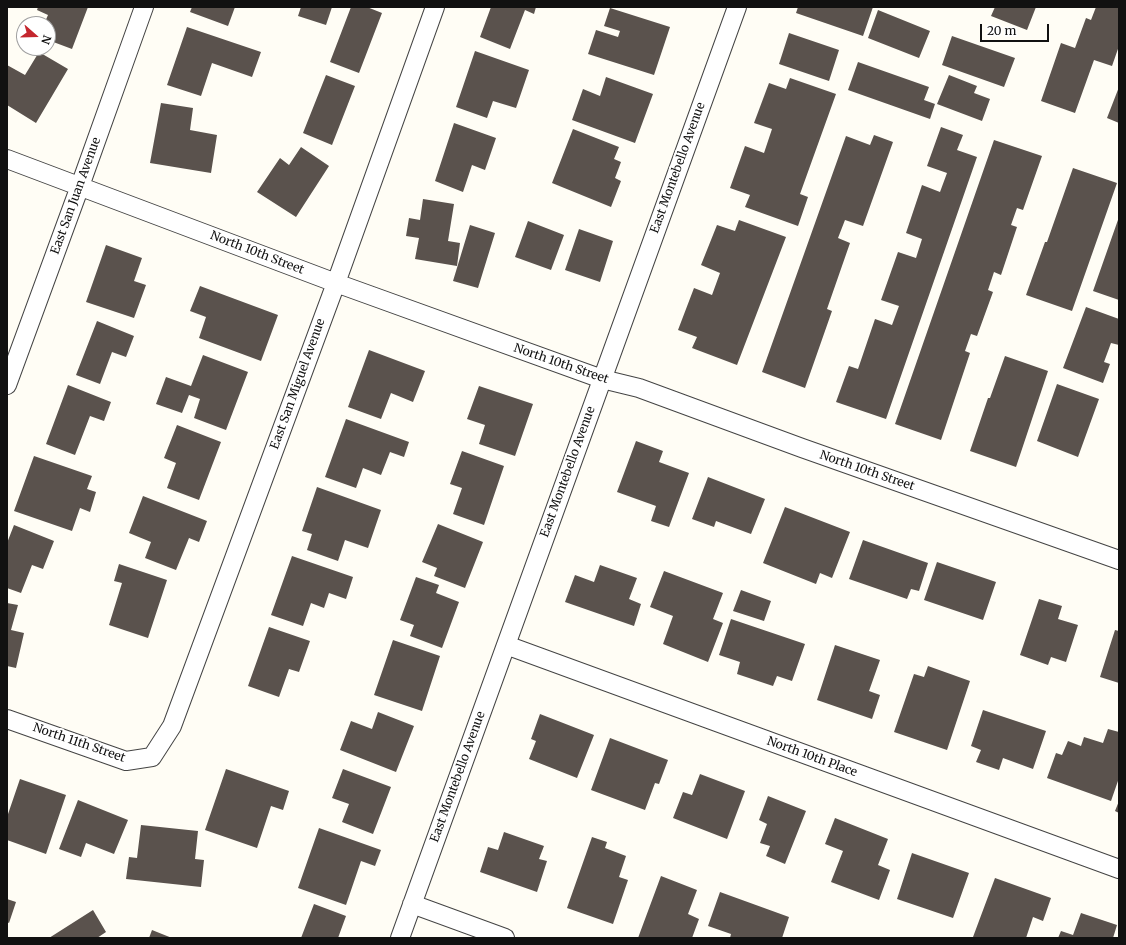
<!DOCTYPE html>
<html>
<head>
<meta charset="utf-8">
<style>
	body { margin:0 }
	#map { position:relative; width:1126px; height:945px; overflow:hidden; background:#fffdf5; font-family:Merriweather,serif }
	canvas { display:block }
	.frame { position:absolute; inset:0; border:8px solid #111; pointer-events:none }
	.north { position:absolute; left:16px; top:16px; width:40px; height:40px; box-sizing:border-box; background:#fff; border:1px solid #a0a0a0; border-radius:50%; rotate:110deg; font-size:11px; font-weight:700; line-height:16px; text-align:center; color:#111 }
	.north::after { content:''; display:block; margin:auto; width:14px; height:18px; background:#c4262e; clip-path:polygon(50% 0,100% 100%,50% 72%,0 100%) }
	.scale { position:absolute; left:980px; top:24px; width:69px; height:18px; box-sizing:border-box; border:2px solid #111; border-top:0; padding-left:5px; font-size:12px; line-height:14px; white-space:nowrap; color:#111; -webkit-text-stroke:3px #fff; paint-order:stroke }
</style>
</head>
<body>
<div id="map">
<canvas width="1126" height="945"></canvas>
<div class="frame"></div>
<div class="north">N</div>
<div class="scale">20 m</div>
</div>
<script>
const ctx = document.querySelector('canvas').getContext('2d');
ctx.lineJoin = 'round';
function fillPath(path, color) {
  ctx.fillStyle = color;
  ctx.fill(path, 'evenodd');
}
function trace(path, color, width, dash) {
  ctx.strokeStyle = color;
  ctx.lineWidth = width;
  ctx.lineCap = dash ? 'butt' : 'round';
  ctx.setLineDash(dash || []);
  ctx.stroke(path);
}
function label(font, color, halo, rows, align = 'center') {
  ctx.font = font + ' Merriweather,serif';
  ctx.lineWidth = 4;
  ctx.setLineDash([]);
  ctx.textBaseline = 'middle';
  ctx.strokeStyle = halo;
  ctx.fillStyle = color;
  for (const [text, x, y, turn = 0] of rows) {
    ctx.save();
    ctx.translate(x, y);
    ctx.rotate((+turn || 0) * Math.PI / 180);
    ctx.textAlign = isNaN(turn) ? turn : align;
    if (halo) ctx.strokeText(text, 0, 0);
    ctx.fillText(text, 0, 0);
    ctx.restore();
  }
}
const building = new Path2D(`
	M38,7H88L72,49L48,40V24H44L48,15L37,10Z
	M192,7H235L228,26L190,12Z
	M301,7H332L326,25L298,16Z
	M351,7H367L382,13L359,73L330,62Z
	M491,7H536L534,14L525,10L510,49L480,37Z
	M798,7H873L863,36L796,13Z
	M995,7H1036L1027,30L991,16Z
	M1096,7H1119V46L1112,66L1094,60L1075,113L1041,101L1061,43L1075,48L1086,18L1091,20Z
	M610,8L670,27L654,75L588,54L596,30L618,37L620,31L604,26Z
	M878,10L930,31L919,58L868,38Z
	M187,27L261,52L252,77L212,63L201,96L167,85Z
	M789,33L839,50L829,81L779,64Z
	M952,36L1015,58L1004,87L942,65Z
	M475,51L529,70L516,108L493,101L487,118L456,107Z
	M39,52L68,69L36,123L7,105V65L25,75Z
	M858,62L929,87L924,100L935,104L930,119L848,90Z
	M326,75L355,86L332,145L303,133Z
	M949,75L977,86L974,93L990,99L982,121L937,104Z
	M606,77L653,94L635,143L572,120L583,89L600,96Z
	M790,78L836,94L800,194L808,197L798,226L745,207L750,195L730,188L745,146L764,153L772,129L754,123L769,83L786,89Z
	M1119,87V123L1107,118Z
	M161,103L193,108L190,130L217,135L211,173L150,163Z
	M454,123L496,138L485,170L472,165L463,192L435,181Z
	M941,127L963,135L957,150L977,157L886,419L836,402L849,366L858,369L875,319L892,325L899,306L881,300L898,252L916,258L922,239L906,233L922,185L940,192L947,173L927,166Z
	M573,129L619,147L614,159L621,162L615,178L621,181L611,207L552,183Z
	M874,135L893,142L863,226L845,220L838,238L850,243L827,309L832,311L805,388L762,372L846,136L870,145Z
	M994,140L1042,156L1023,210L1017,208L1011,225L1017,227L1001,275L994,272L988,290L993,292L977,336L971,334L965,351L970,353L941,440L895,424Z
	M301,147L329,166L296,217L257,192L280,158L289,165Z
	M1073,168L1117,183L1072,311L1026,295L1045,242H1047Z
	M423,199L454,204L448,241L460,243L457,266L415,259L419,238L406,236L409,218L420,220Z
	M1119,217V300L1093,291Z
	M739,220L786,237L737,365L692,348L697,337L678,330L694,288L712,295L720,273L701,265L717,225L735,231Z
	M528,221L564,235L551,270L515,257Z
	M470,225L495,233L478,288L453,281Z
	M579,229L613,241L600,282L565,270Z
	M106,245L142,258L134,281L146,285L134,318L86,302Z
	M200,286L278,315L261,361L199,338L206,317L190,311Z
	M1086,307L1119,319V345L1111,343L1104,362L1110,364L1103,383L1063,368Z
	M97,321L134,336L126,357L112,352L100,384L76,375Z
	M369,350L425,371L413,402L391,393L381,419L348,407Z
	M203,355L248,372L226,430L194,418L200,399L189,395L182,413L156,404L166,377L191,386Z
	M1005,356L1048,371L1016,467L970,451L988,398H990Z
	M1057,384L1099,399L1078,457L1037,441Z
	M68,385L111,402L104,421L90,416L75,455L46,444Z
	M479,386L533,404L515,456L479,444L485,425L467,419Z
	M346,419L409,442L404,457L390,452L381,475L363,468L356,488L325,477Z
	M177,425L221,442L199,500L167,488L176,463L164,458Z
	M636,441L663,451L659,462L689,473L669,527L651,521L656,506L617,492Z
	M462,451L504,466L484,525L453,514L462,488L450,484Z
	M34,456L92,476L87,489L96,492L90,512L80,508L72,531L14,511Z
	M708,477L765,499L751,534L716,521L714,527L692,519Z
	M317,487L381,510L368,548L345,540L338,561L307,550L312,534L302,531Z
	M143,496L207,521L199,542L189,538L176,570L145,558L151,542L129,533Z
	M785,507L850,532L832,578L820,573L816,584L763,563Z
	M438,524L483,542L465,588L434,576L437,568L422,562Z
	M14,525L54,541L43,569L32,565L21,593L7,588V543Z
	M863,540L928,563L919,591L911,589L907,599L849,579Z
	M292,556L353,577L346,599L329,593L324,608L311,603L303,626L271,615Z
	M937,562L996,582L983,620L924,600Z
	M119,564L167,580L148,638L109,625L122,583L114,581Z
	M600,565L637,578L629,599L641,604L634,626L565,602L575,575L594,582Z
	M664,571L723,593L713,619L723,623L708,662L663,644L673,616L650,607Z
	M416,577L439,585L436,593L459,602L442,648L410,636L414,625L400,620Z
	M741,590L771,601L764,621L733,611Z
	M1039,599L1062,606L1058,619L1078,625L1066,662L1051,657L1048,665L1020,655Z
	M7,603L18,605L11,630L24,633L16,668L7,666Z
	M731,619L805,644L792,681L777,676L773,686L737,674L740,662L719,655Z
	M269,627L310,641L299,672L289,669L279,697L248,686Z
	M1115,630L1119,631V683L1100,677Z
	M393,640L440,656L422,711L374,695Z
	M835,645L880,660L869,691L880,695L872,719L817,700Z
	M928,666L970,681L947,750L894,732L914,674L924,677Z
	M983,710L1046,731L1033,769L1003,758L999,770L976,762L981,750L971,746Z
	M378,712L414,726L396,772L340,750L351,721L372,729Z
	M540,714L594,735L577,778L529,759L536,741L531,739Z
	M1108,729L1119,732V778L1111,801L1047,778L1056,753L1062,755L1068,741L1081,746L1084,737L1103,743Z
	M610,738L668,760L659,784L655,783L645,810L591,790Z
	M226,769L289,791L283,810L271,806L257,848L205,830Z
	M343,769L391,787L373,834L342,822L349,804L332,798Z
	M700,774L745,791L727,839L673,818L683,792L692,795Z
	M20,779L66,795L46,854L7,840V817Z
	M768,796L806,811L785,864L766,856L770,846L760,843L767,824L759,820Z
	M78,800L128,820L114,854L86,843L81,857L59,849Z
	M1119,801V813L1115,811Z
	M835,818L888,839L878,865L890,870L879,900L831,882L843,851L825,844Z
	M141,825L198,831L195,859L204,860L201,887L126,879L129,857L137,858Z
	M319,828L381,850L375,866L361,861L346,905L298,888Z
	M504,832L544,846L539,859L547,861L537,892L480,872L488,847L498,850Z
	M592,837L607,842L605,848L626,856L619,877L628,880L613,924L567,908Z
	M912,853L969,873L953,918L897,899Z
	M661,876L697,890L688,914L699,919L692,938H638Z
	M995,878L1051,898L1043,921L1033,917L1026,938L973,937Z
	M720,892L789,917L782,938H730L731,934L708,926Z
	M7,899L16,902L9,923L7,922Z
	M314,904L346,916L338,938H301Z
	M93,910L106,932L97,938H49Z
	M1081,913L1117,925L1113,938H1058L1061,931L1073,935Z
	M152,930L172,938H149Z`);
const street = new Path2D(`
	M7,159L336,283L602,379L639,388L802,448L1119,560
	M7,385L80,186L144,7
	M506,645L1119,869
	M7,719L126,761L152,757L172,726L336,283L435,7
	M412,904L505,938
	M400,938L506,645L737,7`);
const streetNames = [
	["East Montebello Avenue",678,168,-70],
	["East San Juan Avenue",76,196,-70],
	["North 10th Street",257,253,21],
	["North 10th Street",561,364,19],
	["East San Miguel Avenue",298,384,-70],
	["North 10th Street",867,471,19],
	["East Montebello Avenue",568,472,-70],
	["North 11th Street",79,743,19],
	["North 10th Place",812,757,20],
	["East Montebello Avenue",458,777,-70]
];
fillPath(building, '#5a524d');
trace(street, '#444', 20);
trace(street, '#fff', 18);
label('12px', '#111', '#fff', streetNames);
</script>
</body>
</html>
